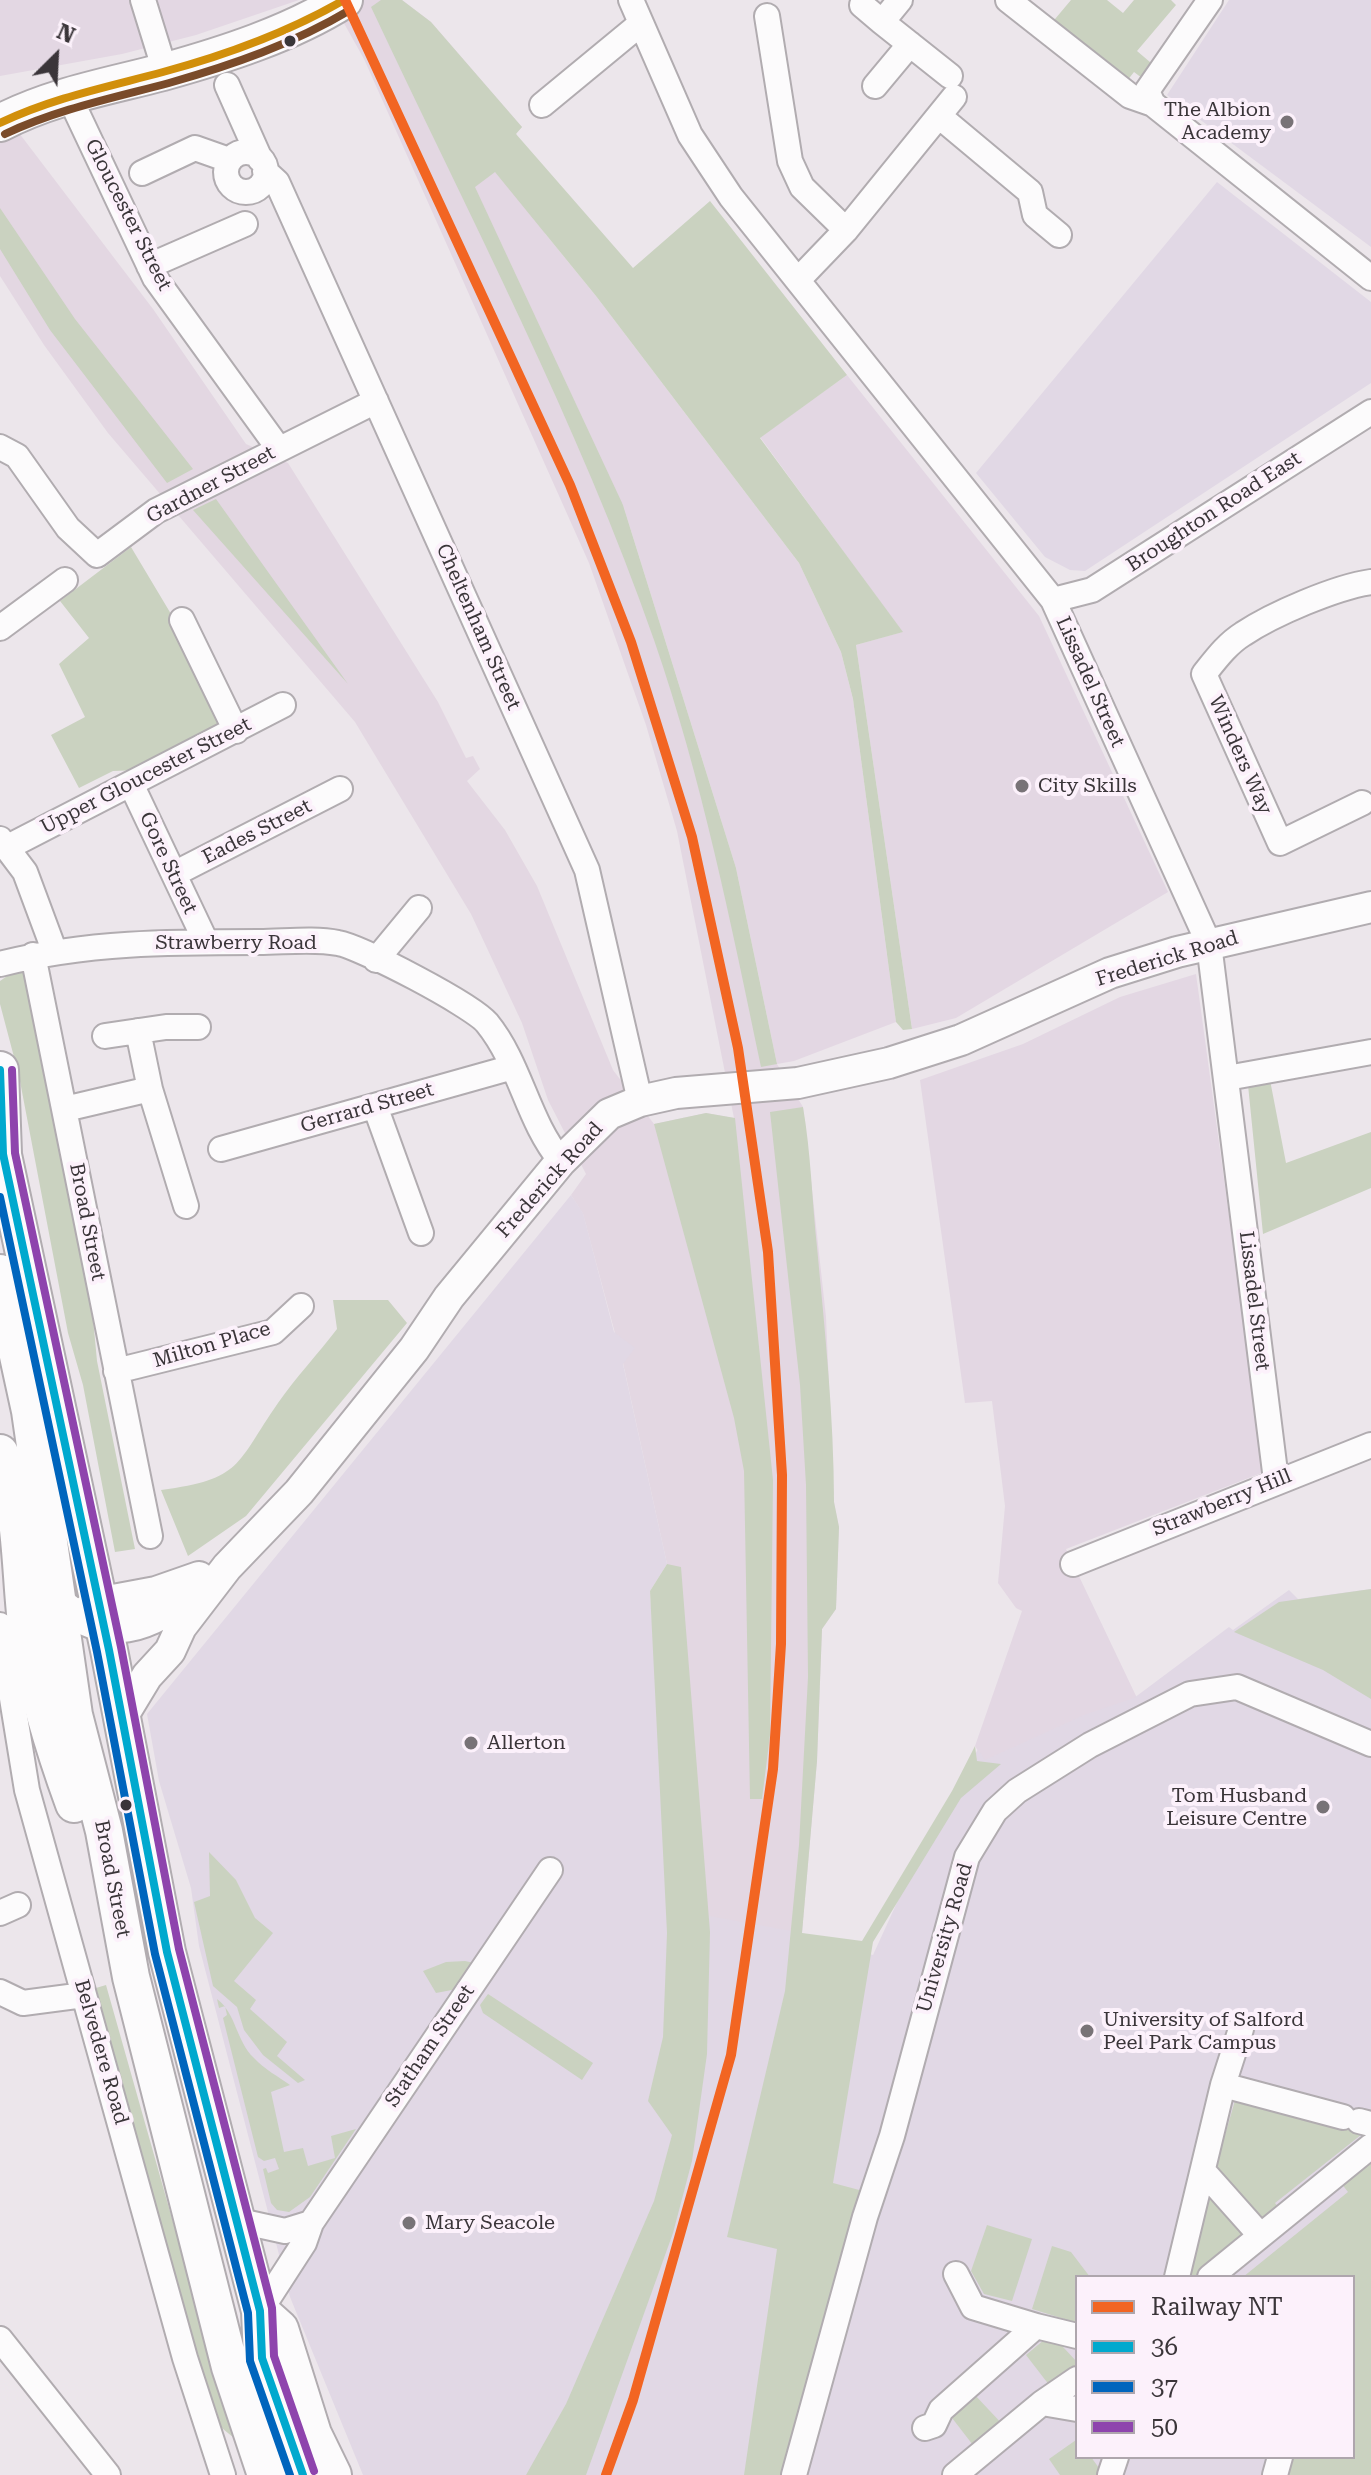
<!DOCTYPE html>
<html>
<head>
<meta charset="utf-8">
<style>
	body { margin:0 }
	#map { position:relative; width:1371px; height:2475px; overflow:hidden; background:#ece6eb; font-family:"Roboto Serif",serif }
	canvas { display:block }
	.legend { position:absolute; left:1075px; top:2275px; width:280px; height:184px; box-sizing:border-box; background:#fcf1fb; border:2px solid #aea6ad; margin:0; padding:10px 14px; list-style:none; font-size:24px; color:#3a3539 }
	.legend li { display:flex; align-items:center; gap:16px; height:40px }
	.legend b { width:40px; border:2px solid #aea6ad }
	.north { position:absolute; left:16px; top:16px; width:80px; height:80px; -webkit-text-stroke:6px #fcf1fb; paint-order:stroke; rotate:24deg; font-size:22px; font-weight:700; line-height:32px; text-align:center; color:#3a3539 }
	.north::after { content:''; display:block; margin:auto; width:28px; height:36px; background:#3a3539; clip-path:polygon(50% 0,100% 100%,50% 72%,0 100%) }
</style>
</head>
<body>
<div id="map">
<canvas width="1371" height="2475"></canvas>
<ul class="legend">
<li><b style="height:10px;background:#f26522"></b>Railway NT</li>
<li><b style="height:10px;background:#00a9ce"></b>36</li>
<li><b style="height:10px;background:#0065bd"></b>37</li>
<li><b style="height:10px;background:#8e44ad"></b>50</li>
</ul>
<div class="north">N</div>
</div>
<script>
const ctx = document.querySelector('canvas').getContext('2d');
ctx.lineJoin = 'round';
function fillPath(path, color) {
  ctx.fillStyle = color;
  ctx.fill(path, 'evenodd');
}
function trace(path, color, width, dash) {
  ctx.strokeStyle = color;
  ctx.lineWidth = width;
  ctx.lineCap = dash ? 'butt' : 'round';
  ctx.setLineDash(dash || []);
  ctx.stroke(path);
}
function label(font, color, halo, rows, align = 'center') {
  ctx.font = font + ' "Roboto Serif",serif';
  ctx.lineWidth = 8;
  ctx.setLineDash([]);
  ctx.textBaseline = 'middle';
  ctx.strokeStyle = halo;
  ctx.fillStyle = color;
  for (const [text, x, y, turn = 0] of rows) {
    ctx.save();
    ctx.translate(x, y);
    ctx.rotate((+turn || 0) * Math.PI / 180);
    ctx.textAlign = isNaN(turn) ? turn : align;
    if (halo) ctx.strokeText(text, 0, 0);
    ctx.fillText(text, 0, 0);
    ctx.restore();
  }
}
const built = new Path2D(`
	M331,0H402L431,22L522,127L516,133L623,505L777,1064L803,1107L826,1317L834,1502L839,1527L836,1609L822,1629L817,1761L802,1933L744,2475L667,1564L623,1363L583,1214L571,1195L586,1174L548,1100L522,1023L471,914L355,722L108,433L44,345L0,276V108L153,309L246,444L288,463L438,702L466,758L473,756L480,769L467,781L505,830L537,886L613,1070L654,1124L706,1113L734,1118L677,831L646,725L589,563L364,59Z`);
const industrial = new Path2D(`
	M0,0H299L196,35L122,54L0,76Z
	M495,172L596,296L799,563L841,652L853,699L896,1022L794,1061L777,1064L736,868L623,505L475,186Z
	M847,375L1039,616L1168,892L956,1018L912,1029L856,645L902,632L760,437Z
	M1196,974L1264,1472L1066,1549L1137,1698L986,1764L975,1746L1022,1611L1016,1608L998,1583L1005,1506L992,1401L965,1403L920,1080L1023,1044L1120,997Z`);
const education = new Path2D(`
	M1229,0H1371V247L1167,95Z
	M1217,182L1371,302V383L1085,571L1070,570L1045,557L976,473Z
	M571,1195L583,1213L614,1332L635,1348L623,1364L667,1564L650,1591L671,1909L802,1933L873,1955L905,1885L978,1749L985,1760L1084,1715L1134,1698L1229,1627L1233,1630L1289,1590L1298,1599L1371,1589V2475H363L290,2297L199,1946L191,1888L159,1781L147,1714ZM1077,2277H1353V2457H1077Z`);
const green = new Path2D(`
	M381,0H402L431,22L522,127L516,134L633,268L710,201L847,375L760,438L903,632L856,645L912,1029L903,1030L896,1022L853,699L841,652L799,563L596,296L495,172L475,187L623,505L736,868L777,1064L761,1067C731,923 702,779 654,640C579,424 468,214 371,7Z
	M1071,0H1107L1123,13L1134,0H1171L1176,5L1137,51L1157,68L1146,81L1134,72L1123,86L1050,25Z
	M0,208L75,319L193,469L167,483L50,330L0,249Z
	M216,499L348,684L193,510Z
	M131,547L177,624L225,724L142,770L113,771L79,788L51,735L85,717L59,664L89,638L60,601Z
	M23,965L92,1308L97,1361L135,1549L115,1552L83,1385L68,1333L19,1076L0,1004V981Z
	M1270,1080L1286,1163L1371,1132V1188L1263,1234L1248,1085Z
	M803,1107C811,1154 812,1200 817,1247C825,1332 834,1417 834,1502L839,1527L836,1609L822,1629L817,1761L802,1933L862,1941L952,1791L975,1746L977,1761L1001,1764L961,1798L873,1942L833,2183L863,2191L785,2475H744L777,2249L727,2237L785,1991L799,1845L808,1677L806,1485L800,1385L770,1112Z
	M706,1113L735,1118L773,1480L770,1735L762,1799H750L744,1471L734,1418L654,1124Z
	M333,1300H388L407,1323L246,1516L188,1556L161,1490C243,1479 235,1465 278,1403C296,1377 318,1354 337,1329Z
	M667,1564L681,1567L710,1932L707,2054L692,2161L673,2233L586,2475H526L566,2404L654,2201L672,2135L648,2101L663,2037L667,1933L650,1591Z
	M1371,1589V1699L1323,1670L1234,1632L1279,1602Z
	M209,1852L236,1880L255,1918L273,1933L234,1981L256,2000L250,2009L287,2042L277,2056L305,2080L298,2083L263,2055L244,2030L237,2007L213,1986L194,1902L210,1896Z
	M465,1961L474,1963L457,1989L436,1993L423,1971L446,1962Z
	M106,1985L234,2438L217,2424L96,1988Z
	M488,1994L593,2063L582,2080L483,2013L480,2005Z
	M217,1999C236,2013 236,2041 254,2058C264,2069 279,2077 290,2085L271,2092L284,2152L303,2148L308,2166L335,2158L331,2136L356,2129L310,2197L289,2212L277,2210L271,2203L263,2169L266,2168L268,2173L279,2169L275,2158L264,2161L258,2157L223,2018L227,2015L225,2006L219,2008Z
	M1236,2097L1371,2127L1275,2203L1278,2207L1257,2223L1214,2173Z
	M1371,2160V2475H1280L1285,2457H1353V2277H1243L1348,2192L1341,2183Z
	M1210,2187L1248,2230L1197,2277H1189Z
	M987,2225L1032,2239L1012,2301L984,2294L971,2271Z
	M1052,2246L1071,2252L1090,2277H1077V2323L1032,2309Z
	M1051,2334L1077,2362V2373L1053,2390L1026,2355Z
	M974,2394L1004,2426L976,2449L949,2414Z
	M1076,2440L1077,2457H1091L1104,2475H1060L1049,2459Z`);
const minor = new Path2D(`
	M143,0L165,71
	M631,0L690,135L731,197L1053,600L1209,944L1276,1480
	M900,0L882,22L950,76
	M1008,0L1130,96L1153,104L1147,91L1210,0
	M862,5L882,22
	M767,16L790,161L802,187L846,230
	M227,85L260,159
	M875,86L910,44
	M68,94L155,278L279,449
	M1153,104L1371,278
	M542,105L639,25
	M939,116L1030,192L1035,215L1059,235
	M226 172a20 20 0 1 1 40 0a20 20 0 1 1-40 0Z
	M265,171L277,182L587,870L640,1101
	M142,173L195,148L229,160
	M149,266L245,224
	M798,280L846,230L954,97
	M0,447L17,456L68,528L97,555L156,511L376,401
	M1053,600L1092,590L1371,412
	M182,620L236,731
	M0,628L65,580
	M131,784L206,942
	M1362,803L1280,843L1204,674C1216,659 1227,644 1243,634C1273,614 1336,587 1371,582
	M0,839L25,872L54,950
	M8,847L283,705
	M174,874L340,789
	M33,955L150,1536
	M376,960L419,908
	M0,964C86,942 171,942 259,942C284,942 314,938 338,943C361,947 472,1005 487,1023C521,1065 527,1120 561,1161
	M105,1036L166,1027H198
	M1227,1078L1371,1052
	M150,1089L186,1206
	M375,1106L421,1233
	M65,1109L150,1089L138,1031
	M221,1149L513,1067
	M116,1371L273,1332L301,1306
	M1073,1564L1371,1445
	M0,1625L27,1790L185,2358L223,2475
	M0,1913L18,1905
	M0,1992L23,2003L84,1995
	M1223,2085L1343,2117
	M1359,2121L1371,2124
	M1204,2172L1260,2235
	M235,2220L285,2231L311,2223
	M956,2274L973,2307L1036,2326
	M1177,2277L1223,2085L1241,2029
	M1210,2277L1371,2146
	M260,2311L304,2243L311,2223L550,1870
	M0,2339L108,2475
	M1042,2403L1077,2379
	M925,2428L934,2425L941,2410L1036,2326L1077,2336
	M794,2475L865,2217L892,2136L967,1857L995,1811L1017,1791L1090,1745L1190,1694L1237,1687L1371,1744
	M955,2475L1042,2403L1077,2409
	M1110,2475L1116,2457
	M1275,2475L1280,2457`);
const major = new Path2D(`
	M57,1600C106,1647 149,1627 197,1590
	M82,1614L97,1603L156,1592L199,1577
	M121,1719L147,1676L170,1651L181,1627L227,1567L299,1492L414,1349L449,1297L561,1161L609,1114L640,1101L676,1093L798,1083L889,1063L961,1040L1110,973L1177,952L1371,907`);
const highway = new Path2D(`
	M0,123C52,96 106,87 163,72C224,55 290,34 344,0
	M0,1070L3,1154
	M0,1141L109,1650L167,1952L260,2311L262,2358L303,2475
	M0,1273L30,1411L74,1715L104,1831L131,1977L230,2367L266,2475
	M0,1453C24,1510 19,1579 28,1639C37,1695 55,1752 74,1804
	M261,2312L280,2329L313,2434L333,2475`);
const bus1 = new Path2D(`
	M0,1070L3,1154L109,1650L167,1952L260,2311L262,2358L303,2475`);
const bus2 = new Path2D(`
	M0,1197L97,1652L155,1954L248,2313L250,2361L290,2475`);
const bus3 = new Path2D(`
	M12,1070L15,1153L121,1647L179,1949L272,2308L274,2356L314,2471`);
const bus4 = new Path2D(`
	M0,123C52,98 107,87 163,72C226,55 287,33 344,0`);
const bus5 = new Path2D(`
	M5,134C58,109 113,98 169,83C232,65 293,44 350,10`);
const rail1 = new Path2D(`
	M345,0L570,485L631,642L692,837L738,1048L768,1252L782,1475L781,1644L773,1769L731,2055L633,2400L606,2475`);
const markers = [
	[290,41,7,"#3a3539"],
	[1287,122,8,"#787377"],
	[1022,786,8,"#787377"],
	[471,1743,8,"#787377"],
	[126,1805,7,"#3a3539"],
	[1323,1807,8,"#787377"],
	[1087,2031,8,"#787377"],
	[409,2223,8,"#787377"]
];
const poiNames = [
	["The Albion",1271,110,"right"],
	["Academy",1271,133,"right"],
	["City Skills",1038,786],
	["Allerton",487,1743],
	["Tom Husband",1307,1796,"right"],
	["Leisure Centre",1307,1819,"right"],
	["University of Salford",1103,2020],
	["Peel Park Campus",1103,2043],
	["Mary Seacole",425,2223]
];
const streetNames = [
	["Gloucester Street",128,215,63],
	["Gardner Street",211,485,-28],
	["Broughton Road East",1214,512,-33],
	["Cheltenham Street",478,627,66],
	["Lissadel Street",1090,682,66],
	["Winders Way",1240,755,66],
	["Upper Gloucester Street",146,776,-27],
	["Eades Street",257,832,-27],
	["Gore Street",168,863,65],
	["Strawberry Road",236,943],
	["Frederick Road",1167,959,-17],
	["Gerrard Street",367,1108,-16],
	["Frederick Road",550,1180,-48],
	["Broad Street",87,1222,79],
	["Lissadel Street",1254,1301,83],
	["Milton Place",212,1345,-16],
	["Strawberry Hill",1222,1503,-22],
	["Broad Street",112,1879,79],
	["University Road",945,1938,-74],
	["Statham Street",430,2046,-56],
	["Belvedere Road",101,2052,74]
];
fillPath(built, '#e3d7e2');
fillPath(industrial, '#e3d7e3');
fillPath(education, '#e1d8e5');
fillPath(green, '#cad2c0');
trace(minor, '#b1acb0', 28);
trace(major, '#b1acb0', 34);
trace(highway, '#b1acb0', 40);
trace(minor, '#fcfbfc', 24);
trace(major, '#fcfbfc', 30);
trace(highway, '#fcfbfc', 36);
trace(bus1, '#00a9ce', 8);
trace(bus2, '#0065bd', 8);
trace(bus3, '#8e44ad', 8);
trace(bus4, '#d18f0b', 8);
trace(bus5, '#7a4b2a', 8);
trace(rail1, '#f26522', 10);
for (const [x, y, r, color] of markers) {
  const dot = new Path2D();
  dot.arc(x, y, r, 0, 2 * Math.PI);
  ctx.fillStyle = color;
  ctx.fill(dot);
  trace(dot, '#fcf1fb', 3);
}
label('20px', '#3a3539', '#fcf1fb', poiNames, 'left');
label('20px', '#3a3539', '#fcf1fb', streetNames);
</script>
</body>
</html>
